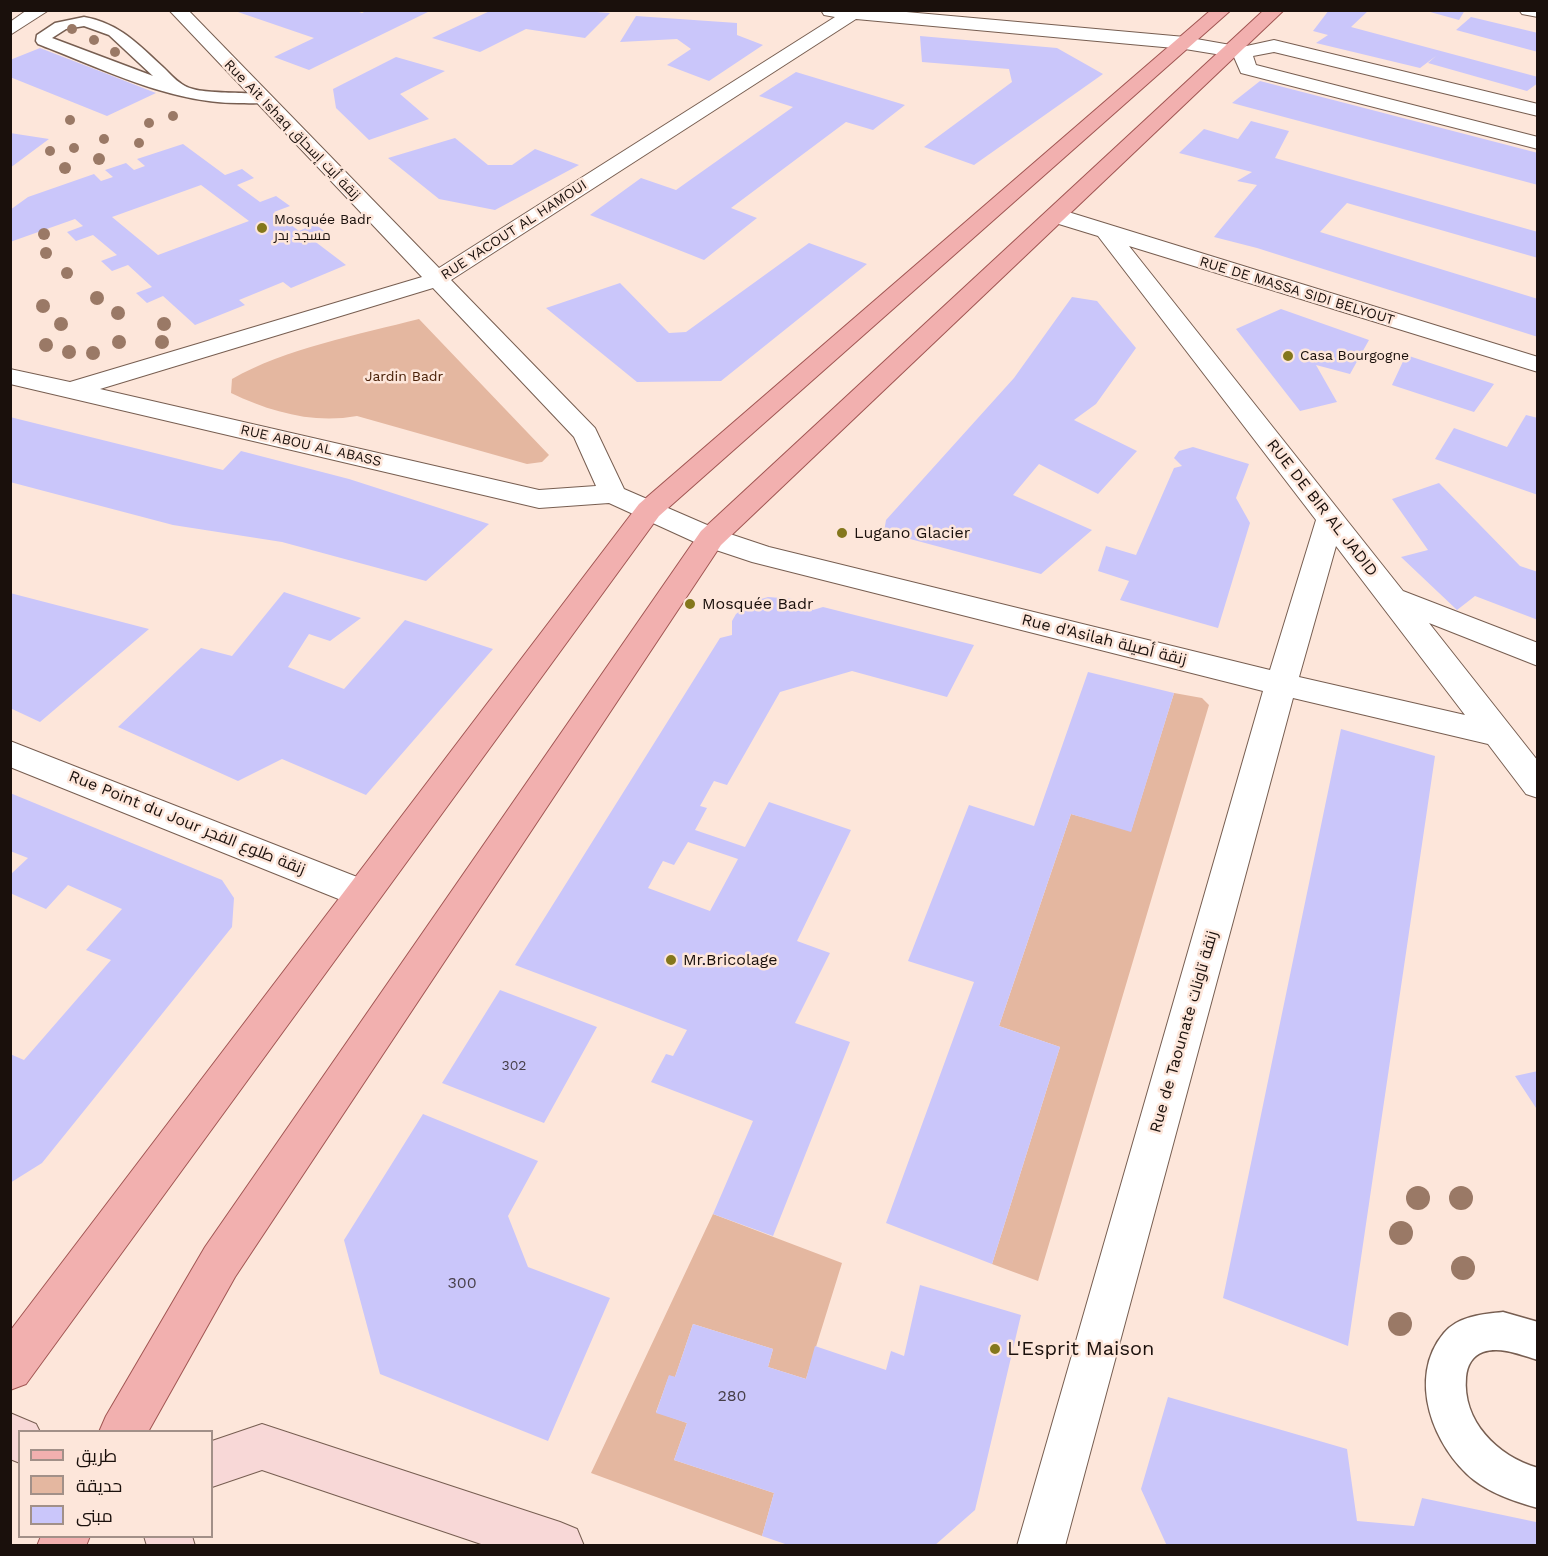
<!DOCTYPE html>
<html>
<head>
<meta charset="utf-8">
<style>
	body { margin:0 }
	#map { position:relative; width:1548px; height:1556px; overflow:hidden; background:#fde6da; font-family:"Work Sans",Cairo,sans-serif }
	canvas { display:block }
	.frame { position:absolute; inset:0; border:12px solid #1a100c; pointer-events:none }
	.legend { position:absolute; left:18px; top:1430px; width:195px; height:108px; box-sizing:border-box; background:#fde6da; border:2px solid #a29088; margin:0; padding:8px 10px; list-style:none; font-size:18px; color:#1a100c }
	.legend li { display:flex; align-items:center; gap:12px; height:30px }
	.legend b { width:30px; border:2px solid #a29088 }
</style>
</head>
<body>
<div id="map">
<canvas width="1548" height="1556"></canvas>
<div class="frame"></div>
<ul class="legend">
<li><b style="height:8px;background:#f2b0af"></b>طريق</li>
<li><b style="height:16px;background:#e4b7a0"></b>حديقة</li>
<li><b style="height:16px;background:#cac6fa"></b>مبنى</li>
</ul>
</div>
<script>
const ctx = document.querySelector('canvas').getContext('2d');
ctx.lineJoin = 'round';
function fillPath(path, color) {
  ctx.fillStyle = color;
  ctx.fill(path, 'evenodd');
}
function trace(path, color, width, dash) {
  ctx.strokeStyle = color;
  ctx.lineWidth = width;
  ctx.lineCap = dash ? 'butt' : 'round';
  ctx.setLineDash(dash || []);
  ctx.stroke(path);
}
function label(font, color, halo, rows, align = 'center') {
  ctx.font = font + ' "Work Sans",Cairo,sans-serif';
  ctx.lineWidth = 5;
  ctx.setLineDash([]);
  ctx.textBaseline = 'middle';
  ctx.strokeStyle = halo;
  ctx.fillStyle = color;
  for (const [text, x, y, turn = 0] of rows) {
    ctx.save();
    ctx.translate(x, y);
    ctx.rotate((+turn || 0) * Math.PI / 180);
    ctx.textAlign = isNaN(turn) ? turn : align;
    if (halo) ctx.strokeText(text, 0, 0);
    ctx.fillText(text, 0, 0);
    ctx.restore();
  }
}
const green = new Path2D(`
	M419,319L549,455L542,462L527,464L357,416C313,424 271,412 231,393L232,379C284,349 360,334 419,319Z
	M1174,693L1202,698L1209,705L1038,1281L992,1264L1060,1047L999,1026L1071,814L1131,831Z
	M713,1214L842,1263L806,1379L768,1367L773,1349L693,1324L675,1377L669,1376L656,1412L687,1423L674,1460L774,1493L762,1536L591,1473Z`);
const building = new Path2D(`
	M353,10L362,13L368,10H432L309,70L274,57L314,38L235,11Z
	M492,10H570L610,13L585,38L526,29L480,52L432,38Z
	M1329,10H1369L1351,27L1538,77V83L1527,91L1428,63L1436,56L1420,68L1316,43L1328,35L1313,31Z
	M1423,10H1465L1459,20Z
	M636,16L737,23V35L763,45L709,81L667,65L691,49L677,39L620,42Z
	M1471,17L1538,33V52L1456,30Z
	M920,36L1057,48L1103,74L974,165L924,147L1012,82L1009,69L922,62Z
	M40,48L97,70L156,93L107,116L10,77V60Z
	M396,57L445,71L400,94L429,119L369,140L336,108L333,89Z
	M796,72L905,105L873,130L846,122L731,208L757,218L704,260L590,215L641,178L676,190L793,107L759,96Z
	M1260,81L1538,153V185L1232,103Z
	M1251,121L1289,131L1275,158L1538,232V258L1347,203L1320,232L1538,299V337L1257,248L1214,237L1257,185L1237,181L1252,172L1179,153L1204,129L1238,139Z
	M10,133L49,139L10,168Z
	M455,138L488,165H512L535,149L579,165L495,210L439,199L388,158Z
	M183,144L225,175L242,169L254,178L237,185L260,202L276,196L290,206L274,212L299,231L315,224L328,234L313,240L346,265L291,288L283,282L239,300L245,305L195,325L163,296L147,303L136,293L152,287L128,265L112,271L101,261L117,255L93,235L76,241L67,232L83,226L75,219L10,242V210L28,197L94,174L101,181L113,177L105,170L126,163L134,170L145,166L137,159ZM201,185L249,221L158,255L112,217Z
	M809,243L867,264L721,381L637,382L546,308L620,283L669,333L686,332Z
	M1072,297L1097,301L1136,348L1096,404L1074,420L1137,451L1098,494L1039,464L1013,495L1092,530L1041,574L884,532L886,520L1014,378Z
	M1281,309L1369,340L1350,374L1316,365L1337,402L1300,411L1236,329Z
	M1406,355L1494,384L1474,412L1392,385Z
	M1526,415L1538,418V495L1435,459L1454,428L1507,447Z
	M10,417L223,470L241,451L349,479L489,524L426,581L282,542L173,525L10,482Z
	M1193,447L1249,464L1236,498L1250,523L1218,628L1120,600L1129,581L1098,571L1106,546L1136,555L1174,468L1182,466L1174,458L1179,451Z
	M1439,483L1520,566L1538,572V620L1475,596L1457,610L1401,557L1428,550L1392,499Z
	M284,592L361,618L330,641L309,634L288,667L344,689L405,620L493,649L366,795L282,759L238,781L118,727L201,648L232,656Z
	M10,593L149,629L40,722L10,708Z
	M768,597L793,599L813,610L823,607L974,645L947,697L852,671L780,692L727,785L714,781L700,806L707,808L695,830L745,847L769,802L851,830L797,941L830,953L795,1023L850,1042L773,1236L713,1214L753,1121L651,1082L666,1054L673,1056L687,1030L515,965L720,638L732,635V621L736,614L751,602ZM688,842L738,859L710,911L648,888L663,861L674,865Z
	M1088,672L1174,693L1131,832L1071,814L999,1026L1060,1047L992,1264L886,1223L974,982L908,961L969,805L1034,826Z
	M1341,729L1435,756L1348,1346L1223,1298Z
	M10,793L222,880L234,898L232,927L42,1163L10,1183V1054L24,1060L111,960L86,950L122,909L68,885L46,909L10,893V875L28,858L10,851Z
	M500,990L597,1027L544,1123L442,1083Z
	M1538,1071V1111L1515,1076Z
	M423,1114L538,1161L508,1216L528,1267L610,1298L548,1441L380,1374L344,1240Z
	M920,1285L1021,1315L975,1510L934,1546H791L762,1536L774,1493L674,1460L687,1423L656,1413L669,1375L675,1377L693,1324L773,1349L768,1367L806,1379L815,1346L886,1370L891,1351L904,1356Z
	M1168,1397L1347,1449L1357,1521L1414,1526L1422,1498L1536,1522L1538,1546H1167L1141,1489Z`);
const lane = new Path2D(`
	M84,17C119,23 138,44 164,68C170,74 177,82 185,86C204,97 263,89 269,98C264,105 253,103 244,103C173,105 104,69 38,44L36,41L37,35L55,23ZM84,26L109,35L153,76L52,38L66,29Z
	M1503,1312L1538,1322V1360C1521,1355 1501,1346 1483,1352C1472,1356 1467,1366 1466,1377C1462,1421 1497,1456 1538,1468V1508C1516,1502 1492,1494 1474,1480C1434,1448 1406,1378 1444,1333C1458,1316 1483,1314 1503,1312Z`);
const street = new Path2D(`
	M27,10H49L10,35V22Z
	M169,10H188L439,268L835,17L824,15L821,10H884L1185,37L1242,47L1274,40L1538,104V116L1274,52L1253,56L1256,65L1538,137V149L1241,73L1234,57L1185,49L856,19L451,280L595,428L624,489L721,531L769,547L1270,670L1316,520L1098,236L1049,221L1046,216L1049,211H1065L1538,357V372L1129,246L1403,591L1538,643V666L1429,623L1538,761V798L1526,794L1488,744L1293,698L1065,1546H1017L1263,691L752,562L701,545L609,503L539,508L10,384V369L70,382L422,277ZM433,288L574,437L596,486L539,490L100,389ZM1336,546L1465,715L1299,677Z
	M1519,10H1538V17L1522,14Z
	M10,741L375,884L381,894L375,904L363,908L351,904L10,767Z`);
const secondary = new Path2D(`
	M10,1413L36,1424L40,1432H20V1463L10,1459Z
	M262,1424L560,1522L577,1529L584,1546H487L262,1470L212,1487V1441Z
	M144,1536H192L195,1546H147Z`);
const primary = new Path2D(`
	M1211,10H1231L659,516L26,1384L10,1390V1331L639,504Z
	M1264,10H1284L721,545L235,1277L148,1432H99L106,1416L205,1247L701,531Z
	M41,1536H90L86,1546H37Z`);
const trees = [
	[72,29,5],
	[94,40,5],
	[115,52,5],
	[173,116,5],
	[70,120,5],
	[149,123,5],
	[104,139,5],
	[139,143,5],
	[74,148,5],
	[50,151,5],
	[99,159,6],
	[65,168,6],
	[44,234,6],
	[46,253,6],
	[67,273,6],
	[97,298,7],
	[43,306,7],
	[118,313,7],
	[61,324,7],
	[164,324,7],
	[119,342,7],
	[162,342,7],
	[46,345,7],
	[69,352,7],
	[93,353,7],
	[1418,1198,12],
	[1461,1198,12],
	[1401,1233,12],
	[1463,1268,12],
	[1400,1324,12]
];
const markers = [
	[262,228,6,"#84771c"],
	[1288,356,6,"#84771c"],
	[842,533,6,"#84771c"],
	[690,604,6,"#84771c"],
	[671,960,6,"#84771c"],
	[995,1349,6,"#84771c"]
];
const farStreetnames = [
	["Rue Ait Ishaq زنقة أيت إسحاق",292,130,46],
	["RUE YACOUT AL HAMOUI",514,230,-33],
	["RUE DE MASSA SIDI BELYOUT",1297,291,17],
	["RUE ABOU AL ABASS",311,446,13]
];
const farPoinames = [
	["Mosquée Badr",274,220],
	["مسجد بدر",274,236],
	["Casa Bourgogne",1300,356]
];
const farParknames = [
	["Jardin Badr",404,377]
];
const numberNames = [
	["302",514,1066]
];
const streetNames = [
	["RUE DE BIR AL JADID",1322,508,52],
	["Rue d'Asilah زنقة أصيلة",1104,640,14],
	["Rue Point du Jour زنقة طلوع الفجر",187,823,22],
	["Rue de Taounate زنقة تاونات",1184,1032,-74]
];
const poiNames = [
	["Lugano Glacier",854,533],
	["Mosquée Badr",702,604],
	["Mr.Bricolage",683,960]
];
const nearNumbernames = [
	["300",462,1283],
	["280",732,1396]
];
const nearPoinames = [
	["L'Esprit Maison",1007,1349]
];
fillPath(green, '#e4b7a0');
fillPath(building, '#cac6fa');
trace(lane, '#775e51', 3);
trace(street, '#775e51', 2);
trace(secondary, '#775e51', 2);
trace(primary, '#a15653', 2);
fillPath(lane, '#fff');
fillPath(street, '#fff');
fillPath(secondary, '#f8d8d7');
fillPath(primary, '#f2b0af');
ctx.fillStyle = '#9a7966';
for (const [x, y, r] of trees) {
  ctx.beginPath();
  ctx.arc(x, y, r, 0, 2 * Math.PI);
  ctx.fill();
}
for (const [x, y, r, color] of markers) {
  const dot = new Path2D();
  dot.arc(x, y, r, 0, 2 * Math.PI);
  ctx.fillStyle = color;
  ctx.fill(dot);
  trace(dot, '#fde6da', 2);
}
label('14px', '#1a100c', '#fde6da', farStreetnames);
label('14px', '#1a100c', '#fde6da', farPoinames, 'left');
label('14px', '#492007', '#fde6da', farParknames);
label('14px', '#463e48', null, numberNames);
label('16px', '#1a100c', '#fde6da', streetNames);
label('16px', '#1a100c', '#fde6da', poiNames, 'left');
label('16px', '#463e48', null, nearNumbernames);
label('20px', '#1a100c', '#fde6da', nearPoinames, 'left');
</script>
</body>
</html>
